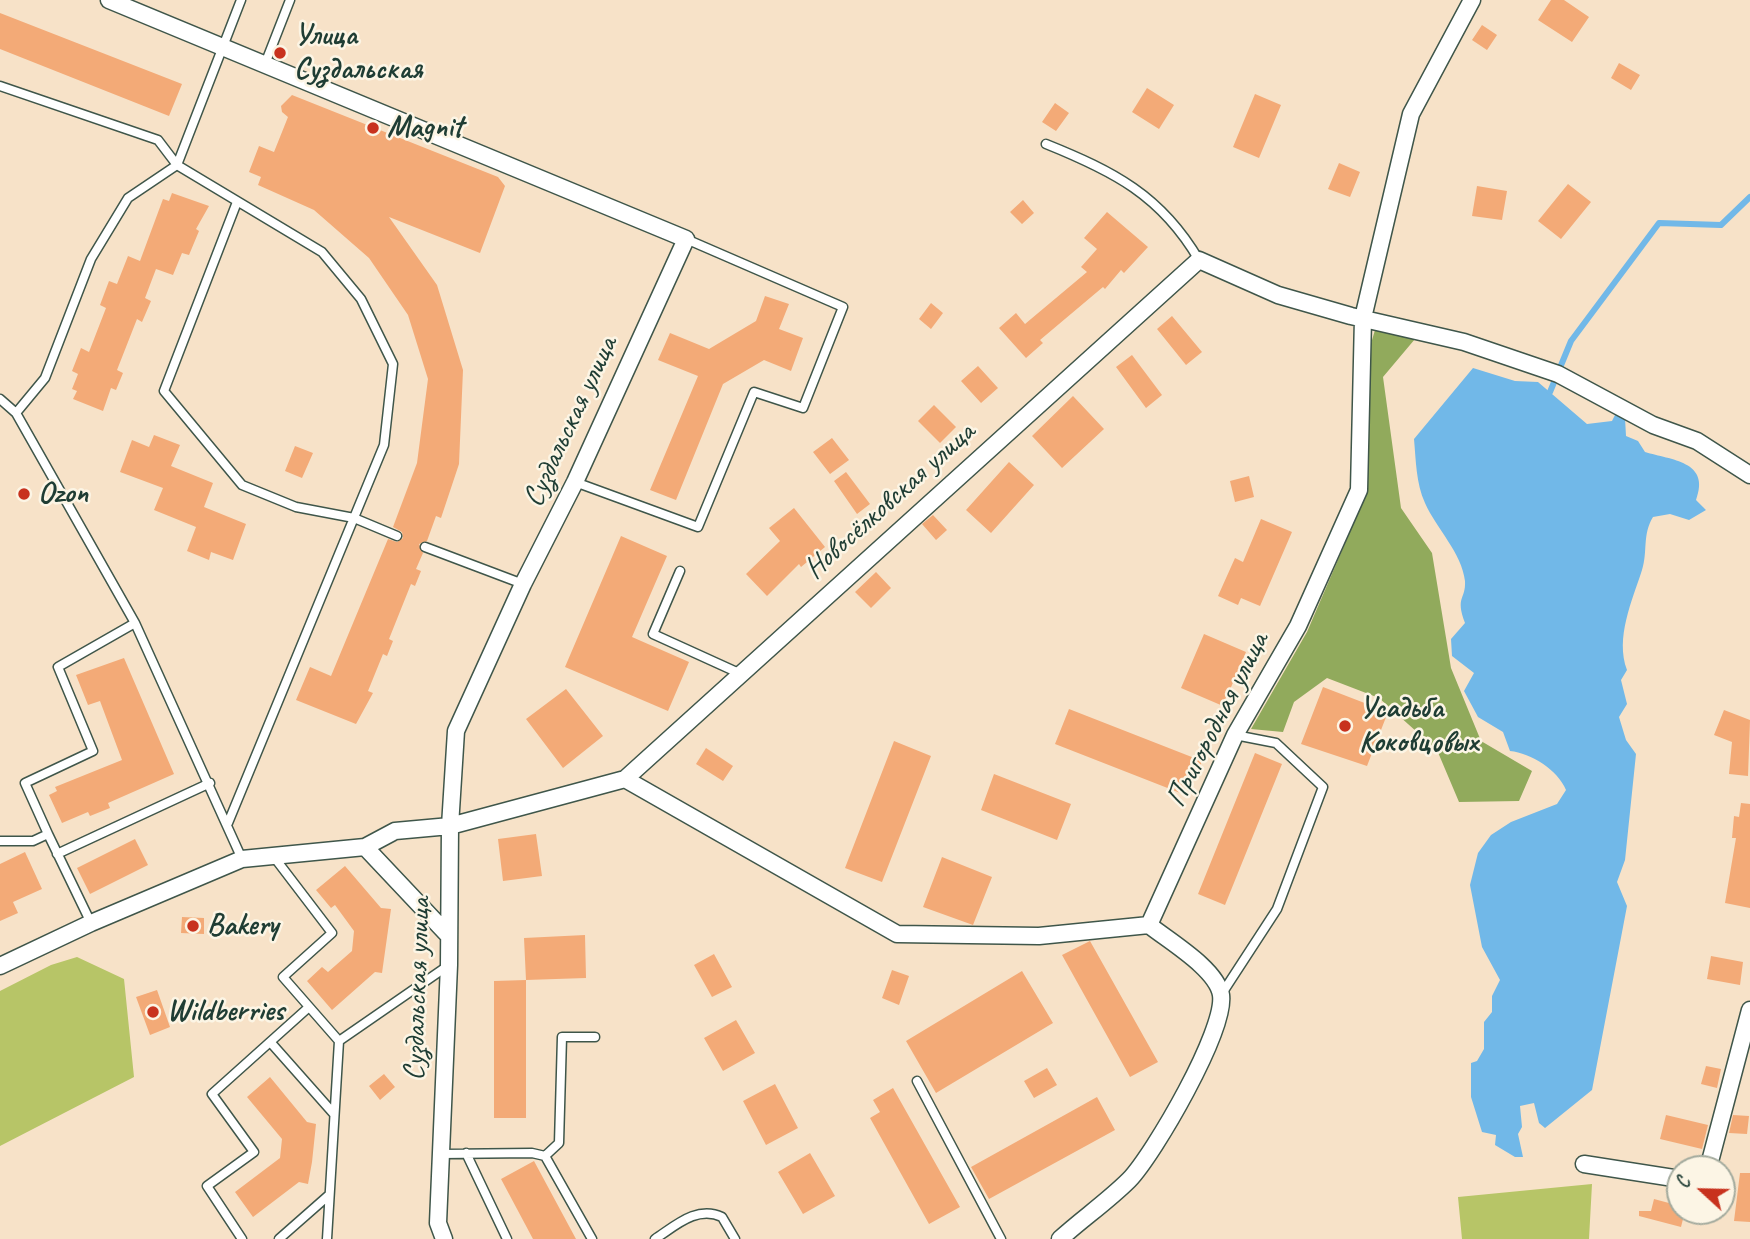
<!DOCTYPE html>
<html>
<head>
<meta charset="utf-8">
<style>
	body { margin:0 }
	#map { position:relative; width:1750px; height:1239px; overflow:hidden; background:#f7e2c8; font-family:Caveat,sans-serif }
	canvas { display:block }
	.north { position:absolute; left:1666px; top:1155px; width:70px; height:70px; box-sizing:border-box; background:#fcf5e5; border:2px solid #a4ab9e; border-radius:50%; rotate:292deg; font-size:19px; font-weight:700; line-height:28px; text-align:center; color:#1f3d34 }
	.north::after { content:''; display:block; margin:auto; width:24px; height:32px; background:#c8321e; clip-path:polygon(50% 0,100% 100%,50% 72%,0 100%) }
</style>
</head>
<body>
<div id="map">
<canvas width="1750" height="1239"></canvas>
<div class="north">С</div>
</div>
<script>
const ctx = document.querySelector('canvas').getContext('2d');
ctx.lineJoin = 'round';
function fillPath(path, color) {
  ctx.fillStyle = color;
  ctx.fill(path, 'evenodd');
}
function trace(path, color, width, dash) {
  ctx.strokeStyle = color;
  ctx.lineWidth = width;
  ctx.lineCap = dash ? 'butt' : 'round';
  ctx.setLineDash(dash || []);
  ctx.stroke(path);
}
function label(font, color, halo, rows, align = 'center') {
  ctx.font = font + ' Caveat,sans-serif';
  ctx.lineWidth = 5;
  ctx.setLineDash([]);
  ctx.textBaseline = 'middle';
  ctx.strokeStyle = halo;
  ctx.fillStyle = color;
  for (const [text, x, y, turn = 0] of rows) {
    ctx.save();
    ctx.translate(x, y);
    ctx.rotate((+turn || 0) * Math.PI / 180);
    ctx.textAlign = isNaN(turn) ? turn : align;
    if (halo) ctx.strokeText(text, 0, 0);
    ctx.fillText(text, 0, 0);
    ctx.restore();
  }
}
const green = new Path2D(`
	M77,957L124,979L134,1077L0,1146V991L51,965Z
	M1592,1184L1589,1239H1462L1458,1197Z`);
const forest = new Path2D(`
	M1375,330L1415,339L1383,377L1401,508L1432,553L1451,668L1481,741L1532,771L1519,801L1459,802L1437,750L1379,698L1327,678L1294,702L1283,732L1251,729L1307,632L1362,504L1367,357Z`);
const water = new Path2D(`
	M1473,368L1515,381L1538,382L1587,424L1612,421L1616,413L1625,418L1626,436L1638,441L1645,452C1671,460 1711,461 1696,500L1706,510L1689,520L1670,514L1653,517C1642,535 1648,551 1642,570C1632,601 1615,638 1627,670L1621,680L1627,704L1619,717L1626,740L1636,754L1625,860L1617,882L1627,906L1592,1090L1545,1128L1539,1123L1534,1103L1520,1106L1522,1127L1518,1134L1523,1157H1515L1495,1145L1496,1135L1482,1132L1471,1097V1063L1477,1061L1484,1049V1022L1492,1012V996L1500,980L1482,947L1470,885L1478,853L1491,835L1511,822L1557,804L1566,790C1558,770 1531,753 1510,751L1503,732L1478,717L1464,691L1474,673L1452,656L1451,639L1465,623C1455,596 1466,600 1465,581C1462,553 1436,528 1425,503C1416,483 1416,461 1414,439Z`);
const stream = new Path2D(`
	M1550,392L1571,341L1659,223L1721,225L1750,197`);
const building = new Path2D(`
	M1551,0H1564L1589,17L1572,42L1538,20Z
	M0,13L182,84L169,116L0,49Z
	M1482,25L1497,35L1487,50L1472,40Z
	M1619,63L1640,75L1631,90L1611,78Z
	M1147,88L1174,105L1159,129L1132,112Z
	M1255,94L1281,105L1259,158L1233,147Z
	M292,95L498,177L505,186L480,253L389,217L437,285L463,370L459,464L441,518L436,516L427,541L419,544L423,553L416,569L421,571L415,586L411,584L389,639L393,641L387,656L383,654L368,691L373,693L356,724L296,700L310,667L331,676L388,539L397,542L403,538L402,532L393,527L417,463L428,379L408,315L369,258L314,210L258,185L261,177L249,172L259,146L274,152L288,117L282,112L281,106Z
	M1055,103L1069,113L1056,131L1042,122Z
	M1339,163L1360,172L1350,197L1328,189Z
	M1568,184L1591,202L1561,239L1538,221Z
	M1477,186L1507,191L1502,220L1472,216Z
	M172,193L209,206L196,229L199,231L189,255L182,253L173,275L156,269L145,298L151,301L142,322L137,319L117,370L123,373L116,390L111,388L103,411L73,399L77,391L72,389L78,374L72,371L81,348L89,352L106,308L100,305L109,281L117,284L128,256L140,261L163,199L169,201Z
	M1023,200L1034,213L1022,224L1010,212Z
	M1107,212L1148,247L1124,273L1121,270L1105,289L1103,287L1040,340L1043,343L1026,358L999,328L1016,313L1025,324L1087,272L1081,267L1097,249L1084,238Z
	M765,296L789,304L779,329L803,338L791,371L764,360L723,384L676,500L650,490L698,376L658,360L670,333L709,349L756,321Z
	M931,303L943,313L931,329L919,319Z
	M1172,316L1202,352L1186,365L1157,329Z
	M1132,355L1162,395L1146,408L1116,367Z
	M978,366L998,388L981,403L961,381Z
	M1073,396L1104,429L1062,468L1032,436Z
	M934,405L956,427L940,443L918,421Z
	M154,435L180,445L171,466L213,483L204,507L246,524L233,560L211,552L209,560L187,551L196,527L154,510L163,488L120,472L132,440L149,447Z
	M832,438L849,460L830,474L813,452Z
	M295,446L313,453L302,478L285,471Z
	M1009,462L1034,485L991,533L966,510Z
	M846,472L870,504L857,514L834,481Z
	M1249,476L1254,497L1235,502L1230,481Z
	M794,508L825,547L801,567L799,564L767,596L746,574L780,541L769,528Z
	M933,515L947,530L936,540L922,524Z
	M1261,519L1292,532L1260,606L1241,598L1238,605L1218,596L1235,558L1243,562Z
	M621,536L667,556L632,637L689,662L668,711L565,667Z
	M876,572L891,588L871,608L855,592Z
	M1204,634L1246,652L1223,706L1181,688Z
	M124,658L174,774L108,803L110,808L90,816L88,812L62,823L49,795L57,791L55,787L122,760L100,701L88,705L76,675Z
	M1323,687L1388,712L1367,766L1301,744Z
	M566,689L603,736L563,768L526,719Z
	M1069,709L1202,761L1188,796L1055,744Z
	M1724,710L1750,720L1748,776L1729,774L1732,742L1714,735Z
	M894,741L931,756L882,882L845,868Z
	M706,748L733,766L723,781L696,764Z
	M1255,753L1282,764L1225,905L1198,894Z
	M994,774L1071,804L1057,840L981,810Z
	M1741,803L1750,804V908L1725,903L1736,838H1732L1734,816L1739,817Z
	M536,834L542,876L503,881L498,839Z
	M135,839L148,865L90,894L77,868Z
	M25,852L42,889L13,902L18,913L0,921V864Z
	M942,857L992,877L973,925L923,907Z
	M345,866L381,908L391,909L382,973L375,972L332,1010L307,981L322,967L328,972L352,951L354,931L335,905L331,908L316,890Z
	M182,917L204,918V934L181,933Z
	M585,935L586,978L526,980L524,938Z
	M1090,941L1158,1062L1130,1077L1062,955Z
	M714,954L732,987L712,997L694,965Z
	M1711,956L1743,962L1740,985L1707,979Z
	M892,970L909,976L899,1005L882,998Z
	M1022,971L1053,1023L936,1093L906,1041Z
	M526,980V1118H494V981Z
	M157,990L170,1027L150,1035L136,997Z
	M736,1020L755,1053L723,1071L704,1038Z
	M1706,1066L1721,1069L1717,1088L1701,1084Z
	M1047,1068L1057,1085L1034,1098L1024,1081Z
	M384,1074L395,1087L380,1100L369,1086Z
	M270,1077L307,1122L316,1124L312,1162L308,1184L299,1182L253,1217L235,1192L280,1158L282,1139L247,1097Z
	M775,1084L798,1128L766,1145L743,1101Z
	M893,1088L960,1207L929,1224L870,1118L880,1112L873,1100Z
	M1097,1097L1115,1130L989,1199L971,1167Z
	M1666,1115L1708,1125L1702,1149L1660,1139Z
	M1733,1115L1749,1116L1747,1134L1729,1133Z
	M810,1153L835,1196L803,1214L778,1172Z
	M534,1161L576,1239H533L501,1179Z
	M1740,1173H1750V1222L1734,1221Z
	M1654,1199L1680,1206V1211H1685L1681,1227L1639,1216V1211H1651Z`);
const lane = new Path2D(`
	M265,64L290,0
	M0,86L158,140L177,165L322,252L361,299L393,364L384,445L228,823
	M1046,144C1113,171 1161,195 1199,260
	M237,202L164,391L242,485L296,507L354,518L397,536
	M0,399L16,413L135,623L242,859
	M16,413L45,378L91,259L128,198L177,165L241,0
	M575,482L698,527L754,392L803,408L843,307L686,239
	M425,547L523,584
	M680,571L653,634L741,674
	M48,834L25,783L93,751L58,667L135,623
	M0,841H33L48,834L91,923
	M57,854L210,783
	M274,857L332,933L283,977L339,1041L327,1239
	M1221,995L1277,909L1323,787L1276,743L1235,735
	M339,1041L449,965
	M272,1044L334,1114
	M917,1081L1001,1239
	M466,1153L507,1239
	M441,1154L532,1153L545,1156L592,1239
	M545,1156L559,1143L562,1037H595
	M242,1239L207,1186L254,1152L212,1094L309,1007
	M279,1239L329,1195
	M655,1239C675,1226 697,1205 722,1217L735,1239`);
const street = new Path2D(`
	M109,0L686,239L575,482L523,584L456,731L450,826L449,965L438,1223L444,1239
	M625,779L897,934L1039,936L1149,925L1235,735L1298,626L1359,490L1363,318L1411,114L1472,0
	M365,847L449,936
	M0,966L91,923L242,859L365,847L395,831L450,826L625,779L1199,260L1278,295L1351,316L1464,342L1558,374L1653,425L1697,441L1750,475
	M1584,1164L1680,1179
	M1708,1169L1750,1010
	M1060,1239C1082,1219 1108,1201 1129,1180C1154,1154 1226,1030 1221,995C1217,969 1169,941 1149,925`);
const markers = [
	[280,53,7,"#c8321e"],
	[373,128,7,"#c8321e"],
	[24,494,7,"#c8321e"],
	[1345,726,7,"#c8321e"],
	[193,926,7,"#c8321e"],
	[153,1012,7,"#c8321e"]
];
const poiNames = [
	["Улица",294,36],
	["Суздальская",294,70],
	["Magnit",387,128],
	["Ozon",38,494],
	["Усадьба",1359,709],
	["Коковцовых",1359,743],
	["Bakery",207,926],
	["Wildberries",167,1012]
];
const streetNames = [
	["Суздальская улица",571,422,-65],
	["Новосёлковская улица",890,501,-42],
	["Пригородная улица",1218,720,-63],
	["Суздальская улица",418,989,-88]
];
fillPath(green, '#b7c567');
fillPath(forest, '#91aa5c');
fillPath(water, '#71b8e8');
trace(stream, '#71b8e8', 6);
fillPath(building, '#f3aa77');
trace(lane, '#3f564a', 11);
trace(street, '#3f564a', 19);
trace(lane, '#fff', 8);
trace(street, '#fff', 16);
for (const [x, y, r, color] of markers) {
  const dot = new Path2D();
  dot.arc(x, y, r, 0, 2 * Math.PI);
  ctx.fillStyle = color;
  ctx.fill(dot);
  trace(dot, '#fcf5e5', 2.5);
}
label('bold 30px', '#1f3d34', '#fcf5e5', poiNames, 'left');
label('30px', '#1f3d34', '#fcf5e5', streetNames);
</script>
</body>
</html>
